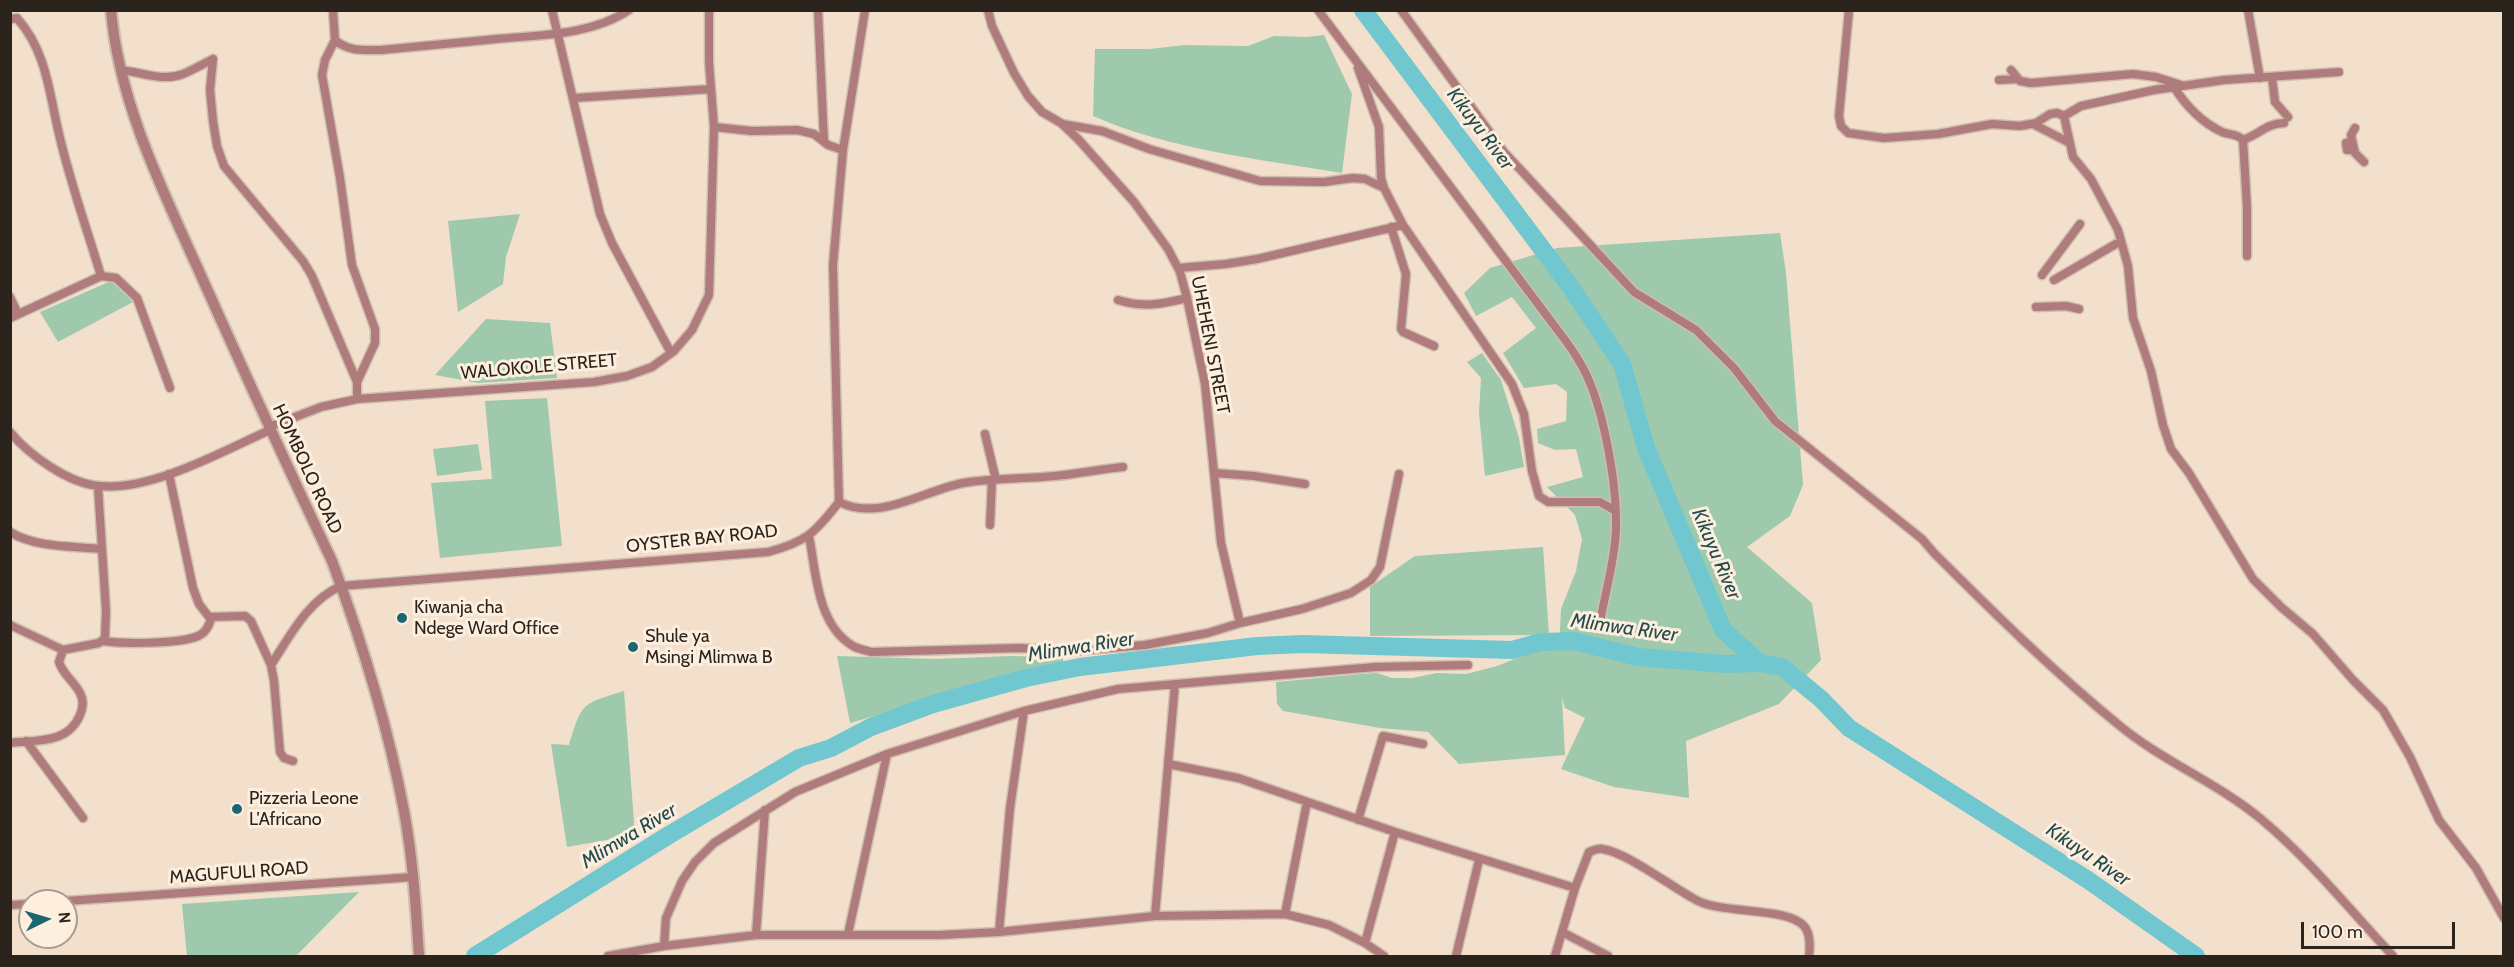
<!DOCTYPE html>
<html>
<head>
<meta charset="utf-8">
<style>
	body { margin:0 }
	#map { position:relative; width:2514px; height:967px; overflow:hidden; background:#f3e0cc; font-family:Cabin,sans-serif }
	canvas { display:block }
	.frame { position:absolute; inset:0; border:12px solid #2b241d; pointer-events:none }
	.north { position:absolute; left:18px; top:889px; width:60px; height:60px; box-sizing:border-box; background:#fdeede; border:2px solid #a99d91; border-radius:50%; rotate:85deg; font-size:16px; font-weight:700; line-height:24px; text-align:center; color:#2b241d }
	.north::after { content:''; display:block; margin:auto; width:21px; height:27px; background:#1c6671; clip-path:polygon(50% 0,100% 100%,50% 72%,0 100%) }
	.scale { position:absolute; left:2301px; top:922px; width:154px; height:27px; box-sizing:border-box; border:3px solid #2b241d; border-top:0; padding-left:8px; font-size:18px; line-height:21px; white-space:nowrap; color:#2b241d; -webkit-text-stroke:4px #fdeede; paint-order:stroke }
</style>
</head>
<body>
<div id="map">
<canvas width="2514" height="967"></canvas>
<div class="frame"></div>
<div class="north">N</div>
<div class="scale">100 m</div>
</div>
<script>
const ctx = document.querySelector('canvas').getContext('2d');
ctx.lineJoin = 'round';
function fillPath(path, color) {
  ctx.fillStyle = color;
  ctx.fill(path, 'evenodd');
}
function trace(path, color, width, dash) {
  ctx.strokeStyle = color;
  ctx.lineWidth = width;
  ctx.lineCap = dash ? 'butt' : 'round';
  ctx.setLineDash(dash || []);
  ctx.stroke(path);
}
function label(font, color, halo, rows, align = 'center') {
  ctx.font = font + ' Cabin,sans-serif';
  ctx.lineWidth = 6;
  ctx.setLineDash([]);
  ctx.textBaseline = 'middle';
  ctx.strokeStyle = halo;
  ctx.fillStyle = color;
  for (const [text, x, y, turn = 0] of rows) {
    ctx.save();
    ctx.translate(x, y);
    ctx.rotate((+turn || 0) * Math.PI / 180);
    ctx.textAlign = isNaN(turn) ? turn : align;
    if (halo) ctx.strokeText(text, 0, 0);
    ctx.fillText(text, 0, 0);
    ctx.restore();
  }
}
const green = new Path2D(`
	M1324,35L1352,94L1342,173C1259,159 1171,150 1093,116L1095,49H1150L1184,45L1248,46L1274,36L1307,37Z
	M520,214L506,257L503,284L458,312L448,221Z
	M1780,233L1786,273L1803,485L1790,516L1747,547L1812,603L1821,660L1779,704L1686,741L1689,798L1614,787L1561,769L1585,718L1565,708L1562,698L1565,755L1459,764L1428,732L1380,728L1283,711L1277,704L1276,682L1361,674L1377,673L1392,678H1412L1437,673L1466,674L1497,666L1532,652L1559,648L1561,609L1576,571L1582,539L1575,515L1547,487L1583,477L1576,449L1555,450L1538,443L1537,429L1566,421L1567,392L1556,384L1524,388L1503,353L1536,328L1512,297L1476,316L1464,293L1490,268L1557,248Z
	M111,281L133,302L58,342L40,312Z
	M486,319L550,323L557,378L478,383L435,375Z
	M1482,353L1501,380L1519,438L1524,467L1485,476L1479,413L1481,378L1467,362Z
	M547,398L562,546L440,558L431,483L492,479L485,401Z
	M478,444L482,470L437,476L433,449Z
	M1543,547L1549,635L1370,636V587L1415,556Z
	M837,656L936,659L1010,656L1063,657V665L999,680L850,723Z
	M624,691L635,835L567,847L551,744L569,745C582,702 582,704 624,691Z
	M359,892L296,956H187L182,904Z`);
const river = new Path2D(`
	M1363,10L1570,286L1622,364L1646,448L1723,630L1760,663L1782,667L1821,699L1849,728L2088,880L2196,956
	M475,956L669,835L799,758L831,748L871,727L933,704L1026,678L1080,667L1257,646L1303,644L1512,650L1541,642L1574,641L1638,657L1725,664L1760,663`);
const minor = new Path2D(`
	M333,10L335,40C349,52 364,50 381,50C420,46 458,43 496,39C540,35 592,35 629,10
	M552,10L600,214L612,243L671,353
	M818,10L824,141
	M988,10L992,26L1014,73L1028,96L1042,112L1061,123L1078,139L1134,202L1168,249L1180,272L1187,298L1205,384L1221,543L1240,623
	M1318,10L1553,324C1562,336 1572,348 1579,361C1603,399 1617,484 1616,529C1615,562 1604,596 1599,628
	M1401,10L1504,152L1634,292L1696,330L1734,368L1775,421L1922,539L1934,553C1994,613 2055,673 2120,726C2164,762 2218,783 2261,819C2310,860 2350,910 2393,956
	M1849,10L1839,116L1841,126L1848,133L1884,138L1938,134L1992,124L2020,126L2036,123L2050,114L2057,113L2064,116L2073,157L2091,179L2118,230L2128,266L2133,318L2151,371L2163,425L2171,449L2189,473L2253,579L2281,607L2313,634L2353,680L2383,710L2410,757L2439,820L2476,868L2504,918
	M2248,10L2260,78
	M10,19L17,18C47,52 49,93 59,134C70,182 87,229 101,276
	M335,40L325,60L322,75L340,178L352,265L375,329V343L357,382
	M213,59L210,90L213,121L217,146L224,166L303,261L312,276L357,382V399
	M1358,68L1379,127L1381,178L1384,188L1403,225L1512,384L1524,414L1532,471L1539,496L1548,502H1600L1614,510
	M121,70C141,72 163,82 183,74C193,70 203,64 213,59
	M2011,70L2020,81L2031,83L2133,74L2156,77L2181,85
	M2272,77L2275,102L2288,117
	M1999,80L2018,79
	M2174,87C2186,106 2201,122 2222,132C2229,135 2238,134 2243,140C2260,134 2265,124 2284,123
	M574,98L711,89
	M2064,116L2081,106L2154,90L2224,80L2339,72
	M1062,124L1102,131L1149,149L1260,181L1324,182L1353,178L1365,179L1384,188
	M2033,124L2068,142
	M714,127L752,131L797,130L814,134L828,145L843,150
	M2355,128L2351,135L2355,153L2364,162
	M2243,140L2247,207V256
	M2352,142L2346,143L2347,150H2354
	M1391,227L1406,274L1401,329L1403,332L1434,346
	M1178,268L1226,264L1257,259L1403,225
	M2042,275L2080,224
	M2054,280L2121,241
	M10,297L18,314
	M1118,300C1143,308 1163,304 1187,298
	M2036,307L2066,306L2079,309
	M10,318L101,276L116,278L137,298L170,388
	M269,427L321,407L357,399L594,382L627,376L652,367L674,351L692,330L709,295L714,127L709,62V10
	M10,432C29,455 69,484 100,486C152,491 223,451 270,430
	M985,434L996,480
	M1214,473L1254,476L1305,484
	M169,474L193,588L199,604L209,617L245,616L251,621L271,665L274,681L280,752L284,758L293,761
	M839,502C880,522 922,491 963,483C993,478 1024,479 1055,476C1078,474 1100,469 1123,467
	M990,525L992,480
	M10,532C36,548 73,546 102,549
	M809,536C816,572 817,625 853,646C858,649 865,650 871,652L1020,648L1075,651L1145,645L1208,633L1240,623L1302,609L1351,593L1371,580L1380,567L1399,474
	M10,625L63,650
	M103,641C123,644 180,644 198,636C206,633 209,625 212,617
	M271,665C290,636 308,600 341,586L768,552C806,542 815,533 839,502L833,265L843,150L865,10
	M26,741L83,818
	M10,743C37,740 68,744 80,715C83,708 84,700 80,693C74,681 63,675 59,662L63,650L99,643L105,638L106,611L98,487
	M1168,764L1238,778L1395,832L1575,888L1555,956
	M1358,820L1383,736L1423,744
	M1575,888L1589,852C1592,851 1598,848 1602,849C1627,852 1674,889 1698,901C1725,914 1787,907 1804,926C1811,934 1810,947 1809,956
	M66,901L414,877
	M10,905L30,904
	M1285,914L1307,802
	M1155,916L1175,684
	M999,932L1010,808L1024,711
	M1562,932L1608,956
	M848,934L887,754
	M756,935L765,810
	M1365,943L1395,832
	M664,946L666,918L682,881L695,862L714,843L795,792L887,754L1024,711L1118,689L1375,667L1468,665
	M608,956L664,946L756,935H939L999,932L1155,916L1285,914L1329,925L1365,943L1384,956
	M1456,956L1479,860`);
const tertiary = new Path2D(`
	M111,10C119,105 165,195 203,280C245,374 288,468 332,561C362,642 388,726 404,811C413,859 416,908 419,956`);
const markers = [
	[402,618,6,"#1c6671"],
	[633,647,6,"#1c6671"],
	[237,809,6,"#1c6671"]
];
const streetNames = [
	["UHEHENI STREET",1210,345,79],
	["WALOKOLE STREET",539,367,-5],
	["HOMBOLO ROAD",307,469,65],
	["OYSTER BAY ROAD",702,539,-6],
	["MAGUFULI ROAD",239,873,-4]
];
const poiNames = [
	["Kiwanja cha",414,608],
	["Ndege Ward Office",414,629],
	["Shule ya",645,637],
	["Msingi Mlimwa B",645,658],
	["Pizzeria Leone",249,799],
	["L'Africano",249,820]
];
const waterNames = [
	["Kikuyu River",1480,129,53],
	["Kikuyu River",1716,554,67],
	["Mlimwa River",1624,628,8],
	["Mlimwa River",1081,647,-9],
	["Mlimwa River",629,836,-31],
	["Kikuyu River",2088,855,34]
];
fillPath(green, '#9ec9ac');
trace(river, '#71c7cf', 18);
trace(minor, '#cfbeac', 11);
trace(tertiary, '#cfbeac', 14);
trace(minor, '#af7b7d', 8);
trace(tertiary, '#af7b7d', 10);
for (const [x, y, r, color] of markers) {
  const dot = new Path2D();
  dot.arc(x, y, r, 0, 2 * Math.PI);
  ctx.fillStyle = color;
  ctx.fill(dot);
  trace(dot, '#fdeede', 2);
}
label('18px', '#2b241d', '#fdeede', streetNames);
label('18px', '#2b241d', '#fdeede', poiNames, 'left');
label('italic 20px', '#234c4f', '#fdeede', waterNames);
</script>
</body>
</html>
